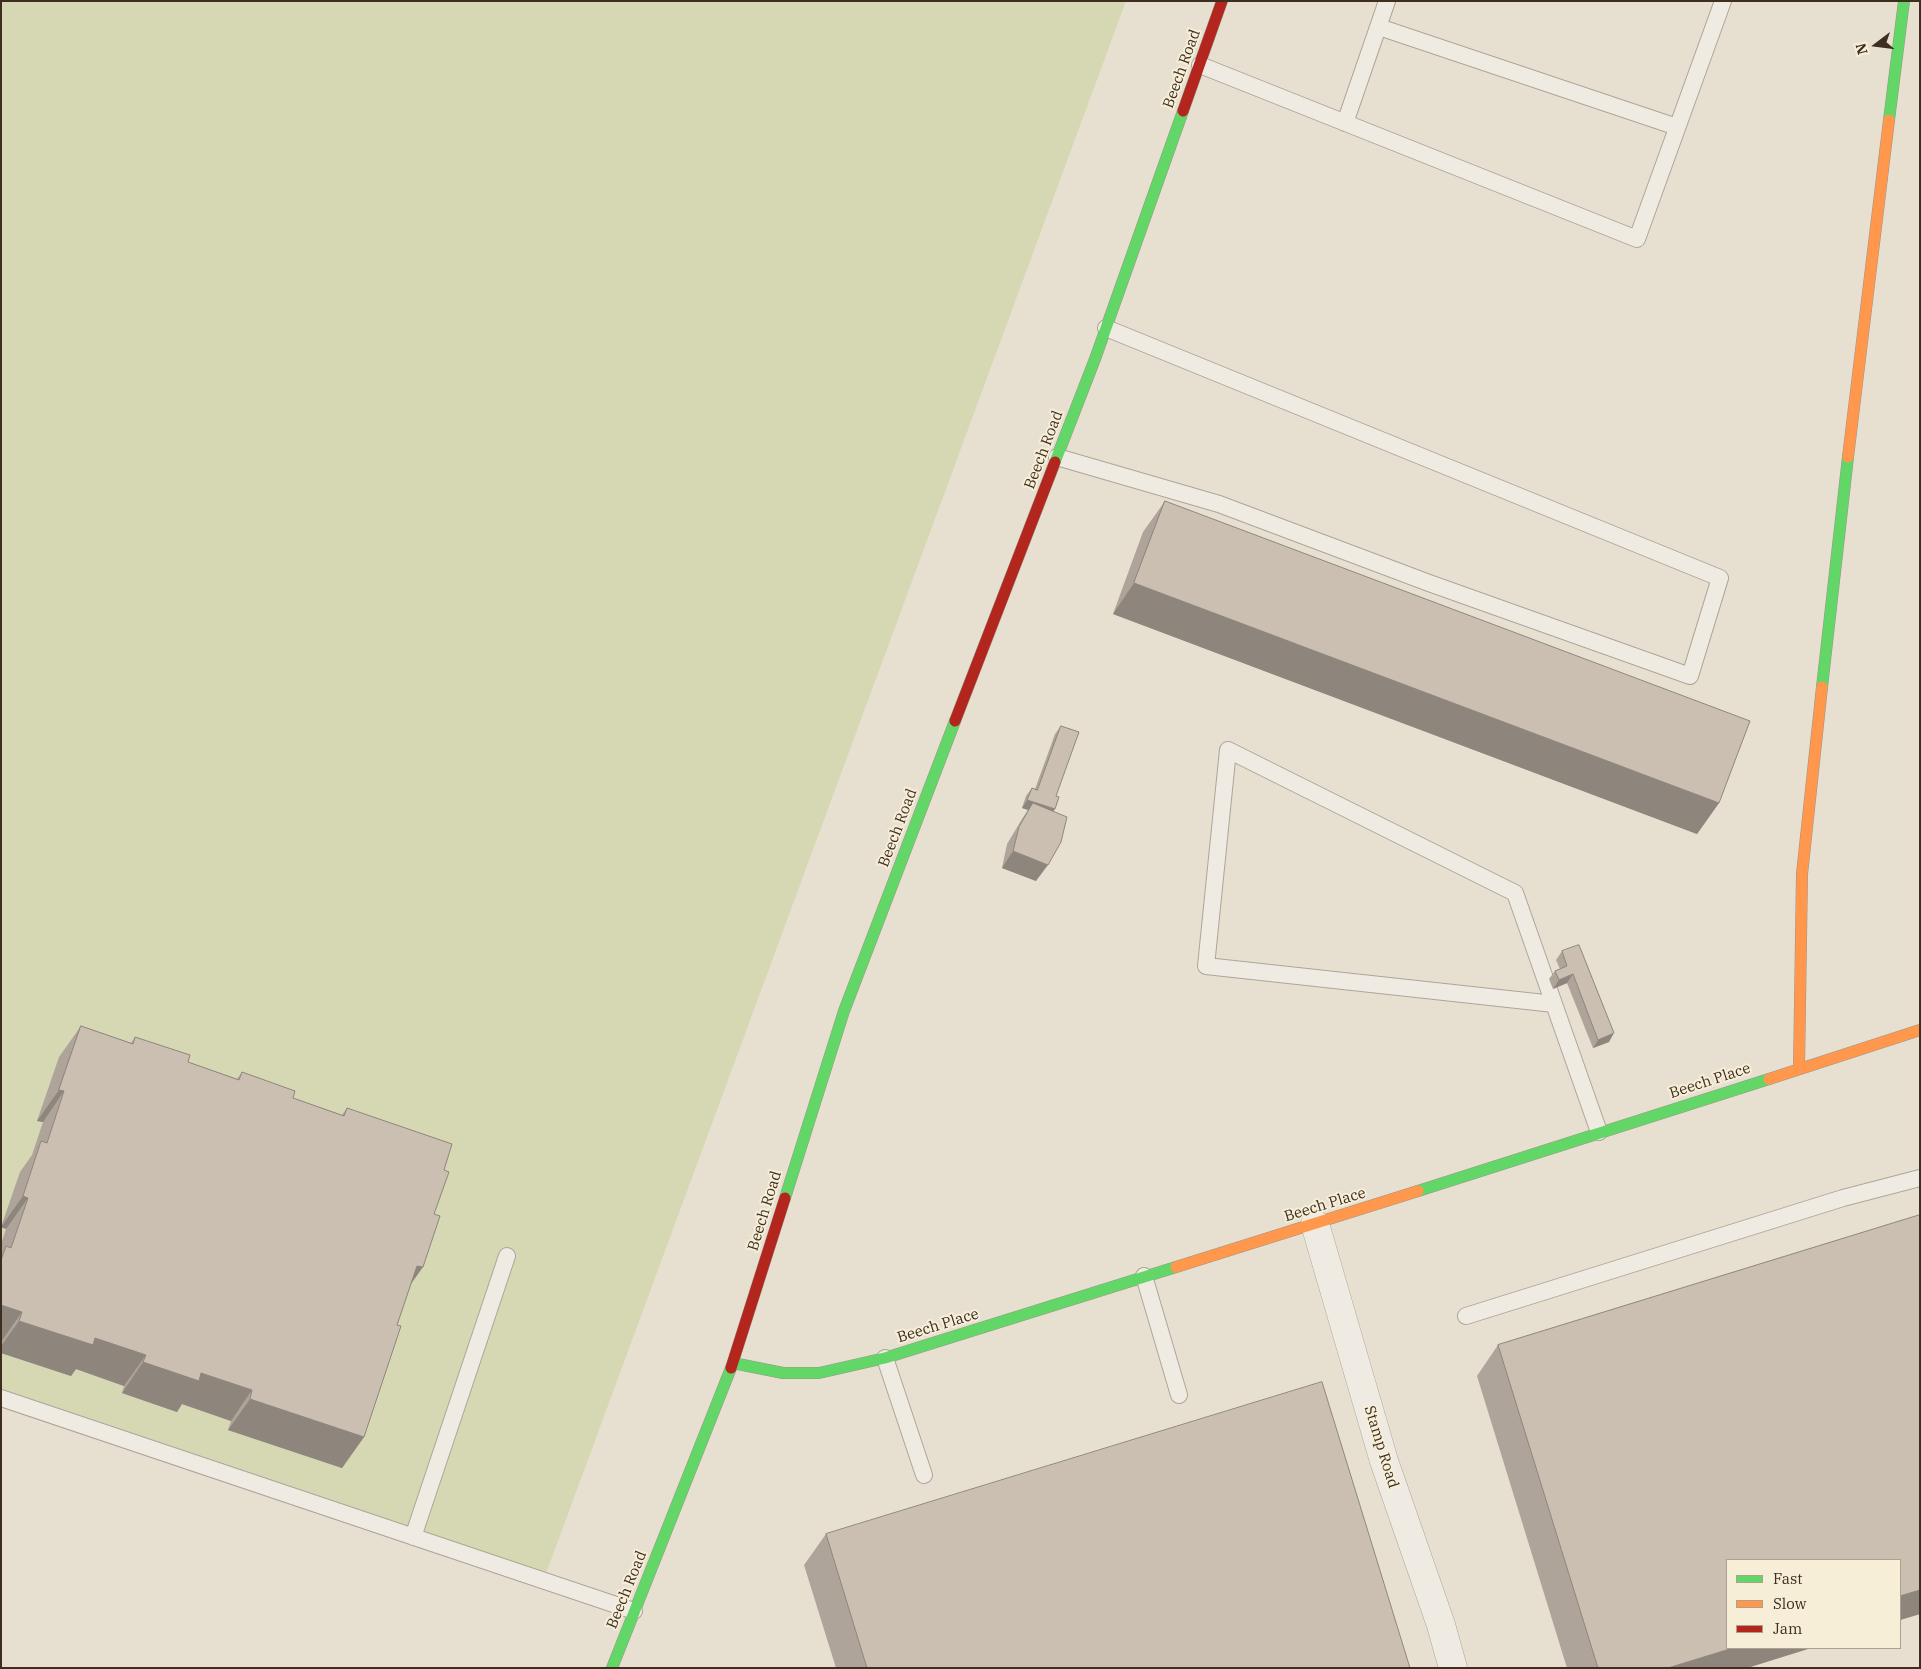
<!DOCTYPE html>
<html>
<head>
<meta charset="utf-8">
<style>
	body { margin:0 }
	#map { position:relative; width:1921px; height:1669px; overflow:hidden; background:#e7e0d1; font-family:"IBM Plex Serif",serif }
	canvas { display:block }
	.frame { position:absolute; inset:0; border:2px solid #3d2e20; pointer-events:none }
	.legend { position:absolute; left:1726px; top:1559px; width:175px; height:90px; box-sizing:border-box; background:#f7eed8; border:1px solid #ada18e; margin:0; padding:6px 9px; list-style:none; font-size:15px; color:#3d2e20 }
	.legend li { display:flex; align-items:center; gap:10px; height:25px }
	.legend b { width:25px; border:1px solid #ada18e }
	.north { position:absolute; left:1851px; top:20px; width:50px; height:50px; -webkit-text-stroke:4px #f7eed8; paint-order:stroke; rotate:255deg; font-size:14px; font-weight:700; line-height:20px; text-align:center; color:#3d2e20 }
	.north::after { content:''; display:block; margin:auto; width:18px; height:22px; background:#3d2e20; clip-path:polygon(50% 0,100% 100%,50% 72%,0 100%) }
</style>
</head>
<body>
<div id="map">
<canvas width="1921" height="1669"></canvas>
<div class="frame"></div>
<ul class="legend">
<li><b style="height:6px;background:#63d668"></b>Fast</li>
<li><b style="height:6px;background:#ff974d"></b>Slow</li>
<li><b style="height:6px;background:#b3261e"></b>Jam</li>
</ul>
<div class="north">N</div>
</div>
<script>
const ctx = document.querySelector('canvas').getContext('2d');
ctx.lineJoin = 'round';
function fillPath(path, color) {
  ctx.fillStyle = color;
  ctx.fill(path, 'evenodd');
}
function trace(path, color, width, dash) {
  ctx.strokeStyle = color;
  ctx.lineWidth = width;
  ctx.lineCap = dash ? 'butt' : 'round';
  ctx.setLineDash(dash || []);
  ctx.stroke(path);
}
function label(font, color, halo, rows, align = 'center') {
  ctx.font = font + ' "IBM Plex Serif",serif';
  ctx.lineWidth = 4;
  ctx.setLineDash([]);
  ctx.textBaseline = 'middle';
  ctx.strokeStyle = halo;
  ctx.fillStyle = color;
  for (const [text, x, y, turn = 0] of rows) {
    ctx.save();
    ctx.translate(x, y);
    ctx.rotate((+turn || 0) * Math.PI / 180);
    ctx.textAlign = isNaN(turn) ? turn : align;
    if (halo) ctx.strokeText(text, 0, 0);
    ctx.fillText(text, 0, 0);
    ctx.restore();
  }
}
const green = new Path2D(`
	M1,1H1126L544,1579L1,1404Z`);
const lane = new Path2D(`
	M1379,27L1677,127
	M1200,65L1637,239L1723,1
	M1345,123L1387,1
	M1057,457L1219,504L1429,583L1690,676L1720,578L1106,328
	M1554,1004L1206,966L1228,750L1515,893L1599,1132
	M1144,1276L1179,1395
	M1466,1316L1843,1198L1920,1178
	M885,1358L924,1475
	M1,1398L634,1611
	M413,1537L507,1256`);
const street = new Path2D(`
	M1315,1224L1384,1461L1441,1625L1453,1668`);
const fast = new Path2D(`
	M1889,120L1904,1
	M1055,462L1095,359L1183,111
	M1822,687L1848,457
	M1418,1191L1769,1079
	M785,1198L844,1011L955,721
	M733,1363L783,1373H819L885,1358L1176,1267
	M612,1668L731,1368`);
const slow = new Path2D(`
	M1848,457L1889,120
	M1799,1068L1802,874L1822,687
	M1769,1079L1920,1030
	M1176,1267L1418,1191`);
const jam = new Path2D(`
	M1183,111L1222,1
	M955,721L1055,462
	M731,1368L785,1198`);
const wall = new Path2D(`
	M1165,501L1719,803L1697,834L1113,614L1143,532Z
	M1061,726L1056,796L1053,811L1036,881L1002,868L1007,844L1022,819L1028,810L1022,808L1026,796L1032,788L1035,789L1055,734Z
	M1562,951L1609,1042L1593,1048L1567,983L1553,989L1549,979L1555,971L1560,969L1556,960Z
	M81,1026L131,1043L135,1037L188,1062L237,1079L242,1072L293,1098L342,1115L347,1108L444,1170L411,1284L397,1325L364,1437L342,1468L228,1430L231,1421L182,1404L177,1412L122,1393L124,1386L76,1369L71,1376L1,1353V1244L6,1229L1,1227L20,1172L32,1155L43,1122L37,1121L59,1057Z
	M1920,1215V1614L1900,1620L1727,1648H1811L1747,1668H1567L1477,1376L1498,1345Z
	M826,1534L1410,1668H836L804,1565Z`);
const shadedWall = new Path2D(`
	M1134,583L1719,803L1697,834L1113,614Z
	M1027,800L1055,809L1049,818L1033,803L1028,810L1022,808Z
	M1013,851L1048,865L1036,881L1002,868Z
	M1573,974L1567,983L1553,989L1559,980Z
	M1614,1033L1609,1042L1593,1048L1598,1040Z
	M59,1090L64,1091L43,1122L37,1121Z
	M23,1196L28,1198L6,1229L1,1227Z
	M417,1266L423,1267L401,1298Z
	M1,1305L22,1312L1,1342Z
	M19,1321L95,1338L146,1355L124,1386L76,1369L71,1376L1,1353V1346Z
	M143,1362L201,1373L252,1390L231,1421L182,1404L177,1412L122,1393Z
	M250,1399L364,1437L342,1468L228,1430Z
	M1920,1590V1614L1900,1620V1596Z
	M1733,1648H1811L1747,1668H1668Z`);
const building = new Path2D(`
	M1165,501L1750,721L1719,803L1134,583Z
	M1061,726L1079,732L1056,796L1059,797L1055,809L1027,800L1032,788L1037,790Z
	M1033,803L1067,817L1061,842L1048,865L1013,851L1019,827Z
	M1579,945L1614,1033L1598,1040L1573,974L1559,980L1555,971L1567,966L1562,951Z
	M81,1026L133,1044L135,1037L190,1055L188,1062L239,1080L242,1072L295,1091L293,1098L344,1116L347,1108L452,1144L444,1170L449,1172L434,1214L440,1216L423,1267L417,1266L397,1325L401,1326L364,1437L250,1399L252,1390L201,1373L199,1381L143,1362L146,1355L95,1338L93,1345L19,1321L22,1312L1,1305V1260L6,1246L11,1248L28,1198L23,1196L41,1141L47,1143L64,1091L59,1090Z
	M1920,1215V1590L1900,1596V1560H1727V1648H1733L1668,1668H1598L1498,1345Z
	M1322,1382L1410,1668H867L826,1534Z`);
const streetNames = [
	["Beech Road",1182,69,-70],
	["Beech Road",1044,450,-69],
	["Beech Road",898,828,-69],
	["Beech Place",1710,1081,-18],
	["Beech Place",1325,1205,-17],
	["Beech Road",765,1211,-73],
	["Beech Place",938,1326,-17],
	["Stamp Road",1381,1447,73],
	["Beech Road",627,1590,-68]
];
fillPath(green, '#d6d7b3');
trace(lane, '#ada599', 18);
trace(street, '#ada599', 29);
trace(fast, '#9c958a', 12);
trace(slow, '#9c958a', 12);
trace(jam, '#9c958a', 12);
trace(lane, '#efebe3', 16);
trace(street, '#efebe3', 28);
trace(fast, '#63d668', 11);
trace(slow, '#ff974d', 11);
trace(jam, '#b3261e', 11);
fillPath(wall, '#afa499');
fillPath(shadedWall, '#8e867d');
fillPath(building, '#cbbfb2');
trace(building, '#8e867d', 1);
label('15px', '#3d2e20', '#f7eed8', streetNames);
</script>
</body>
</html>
